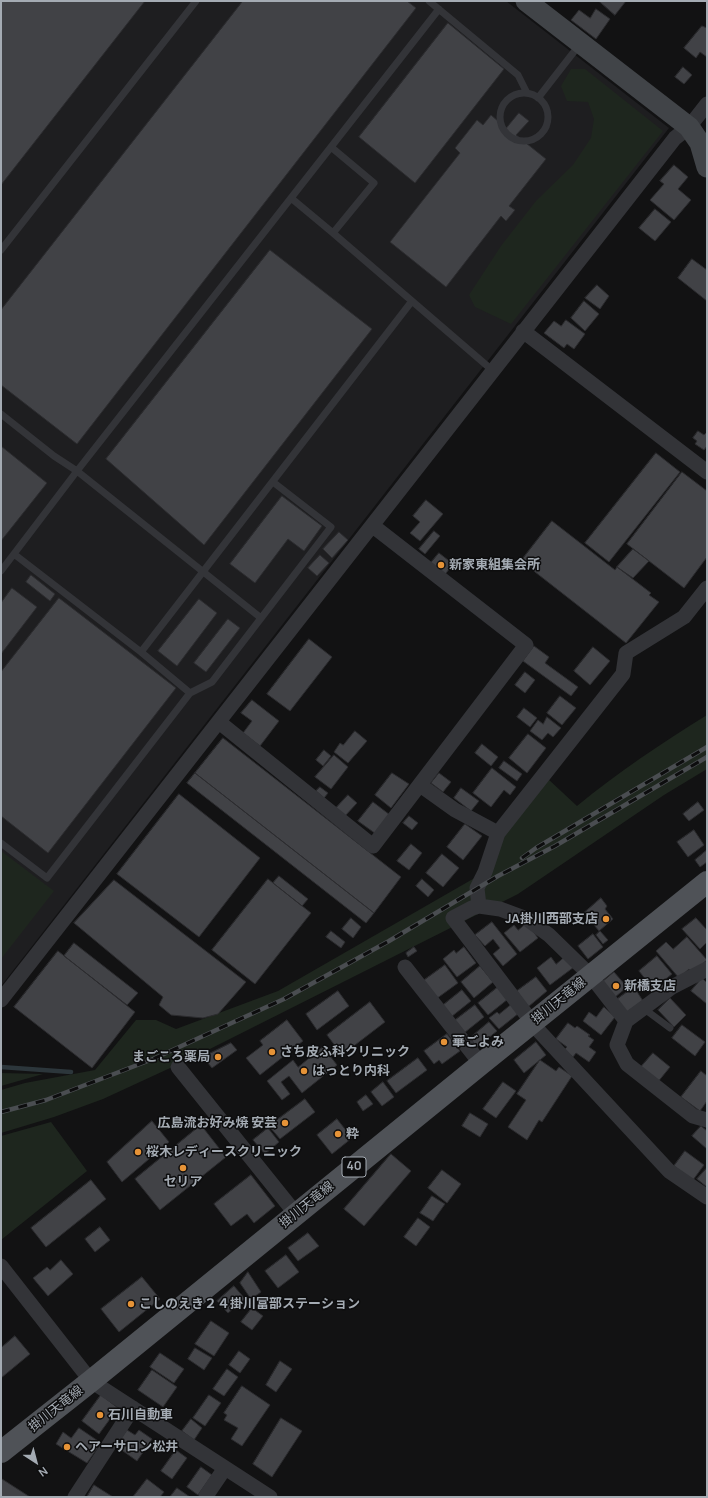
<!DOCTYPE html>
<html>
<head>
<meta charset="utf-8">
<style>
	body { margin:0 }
	#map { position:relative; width:708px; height:1498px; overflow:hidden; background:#121213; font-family:Manrope,sans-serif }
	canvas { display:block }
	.frame { position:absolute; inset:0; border:2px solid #a4abb3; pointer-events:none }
	.north { position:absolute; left:16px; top:1442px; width:40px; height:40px; -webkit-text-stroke:3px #0d0d0e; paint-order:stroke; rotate:144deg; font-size:11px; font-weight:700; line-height:16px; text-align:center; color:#a4abb3 }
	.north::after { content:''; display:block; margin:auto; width:14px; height:18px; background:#a4abb3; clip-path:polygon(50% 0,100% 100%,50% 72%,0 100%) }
</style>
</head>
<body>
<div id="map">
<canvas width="708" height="1498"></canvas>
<div class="frame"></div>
<div class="north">N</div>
</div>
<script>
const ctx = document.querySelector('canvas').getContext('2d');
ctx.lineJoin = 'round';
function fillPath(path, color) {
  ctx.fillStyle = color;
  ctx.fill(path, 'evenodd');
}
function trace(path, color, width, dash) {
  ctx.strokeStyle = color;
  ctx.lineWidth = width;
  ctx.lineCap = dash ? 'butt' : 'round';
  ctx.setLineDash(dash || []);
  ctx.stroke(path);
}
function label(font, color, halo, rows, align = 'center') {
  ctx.font = font + ' Manrope,"Noto Sans JP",sans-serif';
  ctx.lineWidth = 3;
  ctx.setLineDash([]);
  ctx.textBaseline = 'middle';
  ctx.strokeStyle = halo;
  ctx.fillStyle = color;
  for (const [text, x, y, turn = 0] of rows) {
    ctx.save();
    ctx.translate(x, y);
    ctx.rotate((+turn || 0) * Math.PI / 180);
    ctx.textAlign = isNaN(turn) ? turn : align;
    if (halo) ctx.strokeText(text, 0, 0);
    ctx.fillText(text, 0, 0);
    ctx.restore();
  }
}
const built = new Path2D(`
	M1,1H506L669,128L1,986Z`);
const green = new Path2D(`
	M571,69H585L663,131L511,324L475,307L469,295L501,246L536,201L573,165L591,138L594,119L588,102L567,101L561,86Z
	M707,715V769L664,795L518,894L194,1057L103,1099L54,1117L1,1133V1090L25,1083L95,1070L136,1020H156L176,1029L278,991L485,872L498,833L547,778L577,806C618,772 662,743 707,715Z
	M1,851L54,891L1,959Z
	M1,1073L43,1074L1,1086Z
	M51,1122L87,1171L1,1240V1136Z`);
const stream = new Path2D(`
	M1,1067L71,1072`);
const building = new Path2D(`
	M1,1H145L1,185Z
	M243,1H407L416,8L77,444L1,385V310Z
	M599,1H626L615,15Z
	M596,9L610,19L596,39L571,20L579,10L590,18Z
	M448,23L504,69L415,183L359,137Z
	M702,26L707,28V57L700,52L696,58L684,48Z
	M683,67L692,75L684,84L675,77Z
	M519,113L529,121L516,135L546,159L509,206L515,210L506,221L501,216L446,287L390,242L460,153L455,148L477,120L483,125L491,115L506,128Z
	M674,165L688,177L678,189L691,200L674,220L650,200L664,184L660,181Z
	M655,209L671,222L655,241L639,228Z
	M270,250L372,329L204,545L106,459Z
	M692,259L707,270V301L678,278Z
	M597,285L609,296L600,309L585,298Z
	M584,301L599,314L585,331L571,318Z
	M566,320L585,334L574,349L567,344L564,348L544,333L554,321L561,326Z
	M698,431L704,435L707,432V446L704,450L695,444L697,441L693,438Z
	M1,446L47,483L1,541Z
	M656,453L680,472L609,562L585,543Z
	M682,472L707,491V557L684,588L627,544Z
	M282,496L322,526L304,551L288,539L255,583L230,564Z
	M426,500L443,514L420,541L410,533L420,522L413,516Z
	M552,521L615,570L617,567L651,593L649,595L659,602L626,643L521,561Z
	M434,531L440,536L425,554L419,549Z
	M339,532L348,540L332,558L323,549Z
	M633,549L649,561L633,578L617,567Z
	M439,553L453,564L443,577L429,565Z
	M320,555L329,563L317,576L308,568Z
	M31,575L55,594L50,601L26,582Z
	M12,588L37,607L1,654V603Z
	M59,598L176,688L48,853L1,816V672Z
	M199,599L217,613L177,666L158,651Z
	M228,619L240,628L206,672L194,663Z
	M309,639L332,657L290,711L267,694Z
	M534,646L549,657L545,663L578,687L571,696L523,661Z
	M593,647L610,661L590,685L574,671Z
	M525,672L535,680L525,693L515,685Z
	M560,696L576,708L562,725L547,713Z
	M252,700L279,721L260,746L243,733L252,721L241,713Z
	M524,708L537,718L530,727L517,717Z
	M547,717L561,728L553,737L548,733L542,740L530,731L538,720L543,724Z
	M355,731L367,741L348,763L334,752L340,743L343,745Z
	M528,734L546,748L527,773L509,758Z
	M223,738L401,877L374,913L195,773Z
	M482,744L498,757L491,766L475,753Z
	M324,750L331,756L323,766L316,760Z
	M334,755L348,767L331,789L315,777Z
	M504,761L522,774L517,781L499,768Z
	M492,768L516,787L510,795L504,790L491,807L473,793Z
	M195,773L374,913L366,923L187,783Z
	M392,773L409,784L391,808L375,795Z
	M439,773L451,782L443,792L431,783Z
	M320,787L328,793L324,798L316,791Z
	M461,788L479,801L471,811L454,798Z
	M179,794L260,858L199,937L117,874Z
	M348,795L357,803L345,816L336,808Z
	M373,802L390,815L376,834L358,821Z
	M698,802L704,810L689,821L683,814Z
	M409,816L418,823L412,830L403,823Z
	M465,824L482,836L463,860L447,847Z
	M694,830L704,845L688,857L677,842Z
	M411,844L422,853L409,870L397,861Z
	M707,850V862L700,867L695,860Z
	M442,854L459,868L443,887L426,873Z
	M279,876L308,899L302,906L273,883Z
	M268,879L311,913L255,984L212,950Z
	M422,879L434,890L428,897L416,886Z
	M114,880L246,982L218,1014L203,1018L171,1015L159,1005L163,997L74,923Z
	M601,898L607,906L605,909L613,919L599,931L584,913Z
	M351,918L361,927L353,938L342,929Z
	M696,918L707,930V942L700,949L682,929Z
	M492,922L517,954L503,966L493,954L500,948L493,939L485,946L475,935Z
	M527,923L538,938L520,952L504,933L514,925L518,930Z
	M331,931L345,942L341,948L326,937Z
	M600,931L608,940L603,944L596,935Z
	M593,934L603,947L588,959L578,946Z
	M687,937L707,960L692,973L689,969L679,978L656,951L666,942L673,949Z
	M74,943L138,993L127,1005L64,956Z
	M414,947L417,951L408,957L406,953Z
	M464,947L476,963L457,977L443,959L454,950L456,953Z
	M58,951L135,1012L92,1068L14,1007Z
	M566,956L574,967L550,985L537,968L551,957L556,964Z
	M657,956L672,974L653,989L639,971Z
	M445,965L458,983L436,999L423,981Z
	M480,966L493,982L474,998L461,982Z
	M614,972L627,987L614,998L601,983Z
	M536,977L547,991L528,1007L517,991Z
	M702,978L707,983V1004L691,991Z
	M498,987L508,999L488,1015L478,1003Z
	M634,987L643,1001L625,1013L616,1000Z
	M462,990L471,1001L451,1017L442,1006Z
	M338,991L349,1006L317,1030L306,1014Z
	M670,998L686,1015L674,1027L658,1010Z
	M370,1002L385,1022L342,1055L327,1035Z
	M512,1004L519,1013L499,1029L489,1018L497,1012L499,1014Z
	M475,1005L484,1017L464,1033L454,1021Z
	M604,1007L615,1017L601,1035L583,1021L589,1012L596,1017Z
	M287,1020L303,1041L260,1075L246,1058L263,1045L260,1041Z
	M489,1022L497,1031L477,1047L470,1038Z
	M568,1023L575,1028L577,1026L590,1035L588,1036L594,1040L589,1047L596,1052L589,1062L576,1053L573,1057L564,1050L567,1047L556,1039Z
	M682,1025L705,1042L695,1056L672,1038Z
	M447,1034L460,1051L442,1064L439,1060L434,1064L424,1051Z
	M536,1042L546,1055L524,1073L514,1060Z
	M231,1043L237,1050L212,1068L203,1057Z
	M323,1047L337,1065L302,1093L289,1076L281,1082L290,1094L282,1100L267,1081L293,1060L298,1067Z
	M653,1053L670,1067L657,1083L640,1068Z
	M418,1058L427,1070L396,1093L387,1081Z
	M540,1060L556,1071L559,1067L572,1076L542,1122L539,1120L527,1140L508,1127L526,1100L517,1094Z
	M701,1071L707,1076V1101L700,1111L681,1097Z
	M383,1082L394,1097L382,1106L371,1092Z
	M503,1082L516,1091L496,1118L483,1109Z
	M366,1095L373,1104L363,1111L357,1102Z
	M305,1099L315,1112L280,1139L269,1126Z
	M470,1113L488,1124L480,1137L462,1126Z
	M337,1119L352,1138L332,1154L317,1135Z
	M152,1121L169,1142L122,1182L107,1162Z
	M201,1125L226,1157L160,1210L135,1179Z
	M701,1126L707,1131V1149L692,1136Z
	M268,1128L279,1142L265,1154L253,1140Z
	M685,1151L704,1165L693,1180L674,1166Z
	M391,1154L411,1171L364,1226L344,1209Z
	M706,1169L707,1170V1187L697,1179Z
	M442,1170L461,1184L447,1203L428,1188Z
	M251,1175L275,1206L254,1223L247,1214L231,1226L214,1204Z
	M91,1180L106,1199L46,1247L31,1228Z
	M432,1196L445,1204L433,1221L420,1213Z
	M418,1218L430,1227L416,1246L404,1237Z
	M100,1227L110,1240L95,1252L85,1239Z
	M308,1233L319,1246L298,1261L288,1248Z
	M286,1255L299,1272L278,1288L265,1271Z
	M61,1260L73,1274L48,1296L33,1278L47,1267L50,1270Z
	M248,1272L261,1292L251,1299L240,1283Z
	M142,1277L160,1299L119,1332L101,1309Z
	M234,1286L245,1299L228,1313L217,1301Z
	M252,1308L263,1316L252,1330L241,1322Z
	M211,1321L229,1333L214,1356L195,1344Z
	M15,1336L30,1354L1,1378V1348Z
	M195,1348L212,1358L204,1370L188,1359Z
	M239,1351L250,1359L240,1373L229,1365Z
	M160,1353L184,1369L174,1383L150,1367Z
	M280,1361L292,1369L276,1392L266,1385Z
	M227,1369L238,1377L224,1396L213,1389Z
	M152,1370L177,1387L163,1407L138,1390Z
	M242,1386L270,1405L242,1446L231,1439L238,1428L224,1420L227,1415L224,1413Z
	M101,1395L118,1408L99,1434L82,1421Z
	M209,1395L221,1403L205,1426L193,1418Z
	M281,1418L302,1431L272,1477L253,1464Z
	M191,1419L202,1428L194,1440L182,1431Z
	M79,1428L101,1443L87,1463L56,1444L63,1432L71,1438Z
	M127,1430L135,1435L139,1430L152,1439L137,1461L116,1446Z
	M176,1450L187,1458L172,1479L161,1471Z
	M201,1467L212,1475L198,1495L187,1487Z
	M1,1479H2L30,1497H1Z
	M147,1479L164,1492L160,1497H133Z
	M94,1485L113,1497H87Z
	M177,1488L190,1497H170Z`);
const lane = new Path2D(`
	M429,1L518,75L527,93
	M500 117a24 24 0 1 1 48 0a24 24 0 1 1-48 0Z
	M538,98L580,44
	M331,147L439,9
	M333,233L291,198L331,147L374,183L333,233L492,370
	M1,250L196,1
	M1,414L54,456L77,471L261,618
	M14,554L141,652L412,301
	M1,571L77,471L291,198
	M141,652L190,693
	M1,843L47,878L190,693L212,682L331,527L273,482
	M643,1008L670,1028`);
const street = new Path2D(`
	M523,331L707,472
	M707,588L684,617L626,653L623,674L498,833L485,872L477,888L479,906L472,908L453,918L538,1030L669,1171L707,1197
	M219,722L373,846L526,645L373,526
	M420,785L455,810L498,833
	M479,906L500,909L527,919L549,935L591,976L626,1021L672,987L707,969
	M405,967L481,1064
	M1,1000L675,138L689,127L707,104
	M626,1021L617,1045L627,1064L693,1116L707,1120
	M178,1067L296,1214
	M1,1266L91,1381L270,1497
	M206,1496L225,1468
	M75,1497L133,1408`);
const secondary = new Path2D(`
	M526,1L689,127L700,143L707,167`);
const primary = new Path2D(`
	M1,1452L91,1381L481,1064L707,882`);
const rail = new Path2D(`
	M522,858L536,848L707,747
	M1,1112L46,1100L153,1059L284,999L389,941L498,876L555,846L707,757`);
const markers = [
	[441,565,4,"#e69337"],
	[606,919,4,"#e69337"],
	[616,986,4,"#e69337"],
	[444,1042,4,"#e69337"],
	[272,1052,4,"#e69337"],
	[218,1057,4,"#e69337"],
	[304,1071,4,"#e69337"],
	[285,1123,4,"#e69337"],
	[338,1134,4,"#e69337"],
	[138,1152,4,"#e69337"],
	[183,1168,4,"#e69337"],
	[131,1304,4,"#e69337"],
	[100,1415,4,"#e69337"],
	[67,1447,4,"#e69337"]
];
const shields = [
	[354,1167,24]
];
const shieldNames = [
	["40",354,1167]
];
const poiNames = [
	["新家東組集会所",449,565],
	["JA掛川西部支店",598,919,"right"],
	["新橋支店",624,986],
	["華ごよみ",452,1042],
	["さち皮ふ科クリニック",280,1052],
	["まごころ薬局",210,1057,"right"],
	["はっとり内科",312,1071],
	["広島流お好み焼 安芸",277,1123,"right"],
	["粋",346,1134],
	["桜木レディースクリニック",146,1152],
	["セリア",183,1182,"center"],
	["こしのえき２４掛川富部ステーション",139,1304],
	["石川自動車",108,1415],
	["ヘアーサロン松井",75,1447]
];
const streetNames = [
	["掛川天竜線",559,1001,-39],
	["掛川天竜線",307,1205,-39],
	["掛川天竜線",56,1409,-38]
];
fillPath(built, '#1e1e20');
fillPath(green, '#1e261e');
trace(stream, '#2c363b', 4.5);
fillPath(building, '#414246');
trace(building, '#2c2c2f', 1);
trace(lane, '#333438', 7);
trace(street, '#333438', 15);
trace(secondary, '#414448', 21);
trace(primary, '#4f5257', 22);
trace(rail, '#4a4d51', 4.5);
trace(rail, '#0d0d0e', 3, [9]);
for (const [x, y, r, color] of markers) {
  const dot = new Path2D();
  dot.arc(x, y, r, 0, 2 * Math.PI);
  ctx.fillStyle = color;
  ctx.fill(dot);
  trace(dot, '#0d0d0e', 1.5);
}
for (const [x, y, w] of shields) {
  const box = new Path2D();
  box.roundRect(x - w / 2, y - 10, w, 20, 3);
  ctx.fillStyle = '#0d0d0e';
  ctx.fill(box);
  trace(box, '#a4abb3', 1);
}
label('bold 12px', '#a4abb3', null, shieldNames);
label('bold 13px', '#a4abb3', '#0d0d0e', poiNames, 'left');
label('13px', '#a4abb3', '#0d0d0e', streetNames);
</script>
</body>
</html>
